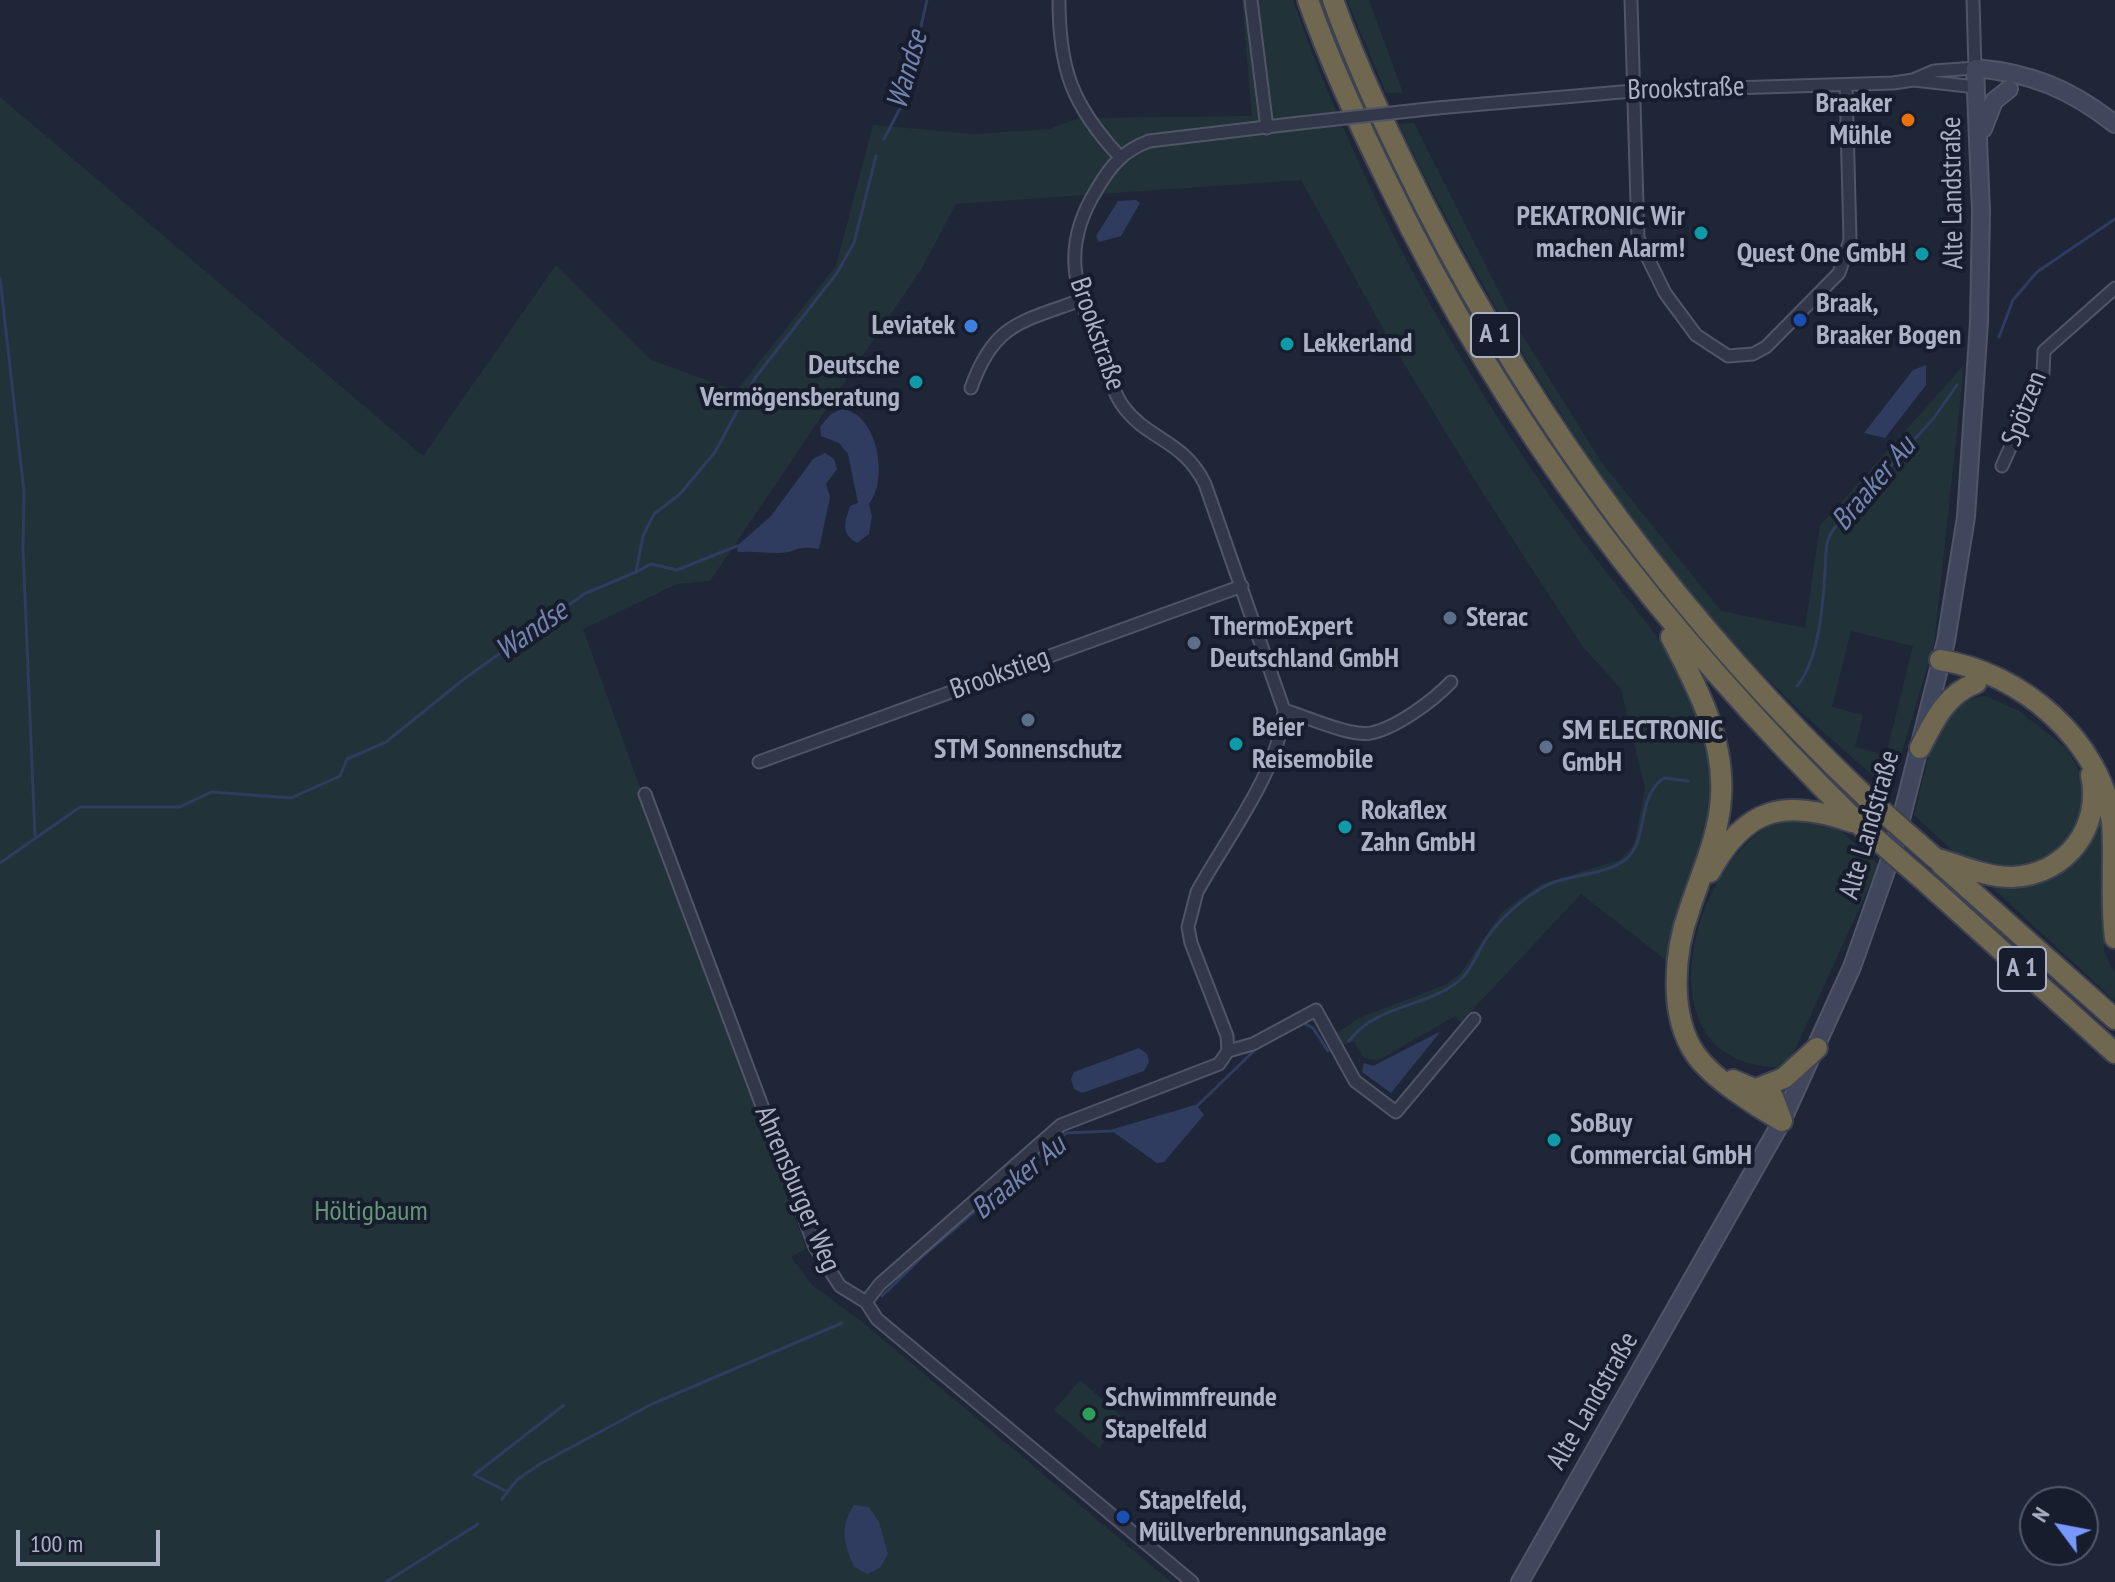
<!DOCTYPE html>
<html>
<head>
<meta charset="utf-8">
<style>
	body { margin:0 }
	#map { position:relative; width:2115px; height:1582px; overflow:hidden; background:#1f2638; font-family:"PT Sans Narrow",sans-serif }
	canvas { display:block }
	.north { position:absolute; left:2019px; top:1486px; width:80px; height:80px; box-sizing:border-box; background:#181d2d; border:2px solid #53596a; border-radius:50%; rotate:302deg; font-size:22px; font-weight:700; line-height:32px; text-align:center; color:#acb2c6 }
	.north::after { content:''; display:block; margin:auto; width:28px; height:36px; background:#7998fe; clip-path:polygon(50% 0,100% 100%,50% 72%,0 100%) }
	.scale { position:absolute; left:16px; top:1530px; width:144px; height:36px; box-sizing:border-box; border:4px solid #acb2c6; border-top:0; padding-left:10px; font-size:24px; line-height:28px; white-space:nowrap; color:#acb2c6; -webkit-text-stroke:6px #181d2d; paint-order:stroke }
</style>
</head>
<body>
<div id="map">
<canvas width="2115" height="1582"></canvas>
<div class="north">N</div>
<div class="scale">100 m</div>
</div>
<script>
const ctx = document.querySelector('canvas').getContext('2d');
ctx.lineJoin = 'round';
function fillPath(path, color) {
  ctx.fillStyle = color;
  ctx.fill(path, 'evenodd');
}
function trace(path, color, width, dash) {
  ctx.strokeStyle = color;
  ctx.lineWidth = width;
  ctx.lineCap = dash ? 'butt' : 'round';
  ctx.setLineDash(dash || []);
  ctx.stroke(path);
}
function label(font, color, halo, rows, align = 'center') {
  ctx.font = font + ' "PT Sans Narrow",sans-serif';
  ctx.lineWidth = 8;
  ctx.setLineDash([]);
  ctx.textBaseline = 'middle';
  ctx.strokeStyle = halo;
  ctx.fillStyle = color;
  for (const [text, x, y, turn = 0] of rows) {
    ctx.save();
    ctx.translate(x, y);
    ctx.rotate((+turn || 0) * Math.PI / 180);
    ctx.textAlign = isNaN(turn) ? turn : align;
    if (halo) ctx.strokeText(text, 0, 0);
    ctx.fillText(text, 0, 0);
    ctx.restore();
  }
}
const green = new Path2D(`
	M1242,0H1293C1338,128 1399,255 1469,371C1505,431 1545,491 1587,547C1639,617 1708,683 1714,776C1718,833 1686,909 1671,964L1581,894L1461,1022L1455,1016L1379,1060L1364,1058L1354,1041L1342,1046L1337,1033L1359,1018L1445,985L1461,973L1502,912L1541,884L1620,860L1634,844L1645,788L1621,689L1583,647L1484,495L1386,334L1301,180L956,204L922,268L710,581L677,584L583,629L806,1249L791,1257L812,1285L861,1321L1171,1582H0V97L423,456L556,265L651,360L736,391L836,266L873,125L975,134L1049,129L1080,118L1252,116Z
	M1347,0H1369L1403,93H1386Z
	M1414,123L1516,325L1602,463L1721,611L1805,628L1820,526L1964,365L1934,645L1890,791C1857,761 1823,733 1791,702C1632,548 1495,323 1399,124ZM1851,631L1913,646L1886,755L1855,747L1863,715L1832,707Z
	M1986,696L2019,711L2066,748L2105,815L2104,952L2115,973V1001L1914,815L1933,738L1959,700Z
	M1812,817L1841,831L1879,865L1787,1067C1635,1073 1688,859 1782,819C1790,816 1803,817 1812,817Z
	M1080,1380L1124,1418L1099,1448L1054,1410Z`);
const water = new Path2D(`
	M1136,200L1140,203L1121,236L1099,242L1096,236L1118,201Z
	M1926,365V385L1885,438L1864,433L1913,370Z
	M842,409C878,414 889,479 869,504L872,516L869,534L857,543C840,533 845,522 850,506L858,503L848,454L839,443L821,436L820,427L831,414Z
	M825,453L834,459L837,469L826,484L830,497L819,549C795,545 798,552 780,553C765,553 753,551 738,552L737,546L771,516L813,459Z
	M1441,1031L1391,1093L1362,1072L1364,1063L1373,1066Z
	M1139,1048L1147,1054L1149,1062L1144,1071L1082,1093L1074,1089L1071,1079L1074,1072Z
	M1197,1106L1204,1115L1164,1162L1157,1163L1112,1131Z
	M854,1505L869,1507L879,1522L888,1554L880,1568L867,1574L854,1567C844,1543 839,1528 854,1505Z`);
const stream = new Path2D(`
	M884,139L904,101L927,0
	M0,278L24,492L23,549L35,837
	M1999,337L2013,300L2037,272L2115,219
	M636,572L651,564L677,570L737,546
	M1797,686C1819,659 1823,606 1825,571C1826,561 1825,549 1828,540C1834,521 1855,514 1863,496L1933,419L1957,385
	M0,863L80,807H180L211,792L291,798L340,776L347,759L386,742L464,679L584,594L636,572L643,536L654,514L680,494L715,452L755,378L837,273L854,243L876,156
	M1302,1022L1313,1028L1328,1051
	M1349,1041C1378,1002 1433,1008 1464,976C1473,966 1479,950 1486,939C1500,919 1519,902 1540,889C1563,874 1598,877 1622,862C1651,844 1634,798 1664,778L1688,781
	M882,1296L924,1255L1066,1133L1112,1131L1197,1106L1258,1047
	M508,1492L474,1475L564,1405
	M502,1499L517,1480L540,1464L652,1404L842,1323
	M386,1582L478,1524`);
const street = new Path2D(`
	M1059,0C1059,69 1072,105 1119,156
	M1251,0L1267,128
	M1631,0L1638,238L1665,293L1696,335L1728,356L1753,354L1766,347L1839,273L1850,240L1846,85
	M1914,80L1976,87
	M1437,108L1633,91L1893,83L1913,80L1934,71L1975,68L1973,0
	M971,388C994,323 1021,322 1081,300
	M2002,466L2043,374L2044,351L2115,288
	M1284,710C1305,716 1350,737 1371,733C1396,728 1433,701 1451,682
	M759,762L1242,586
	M645,794L815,1247L840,1286L866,1302L877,1319L1192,1582
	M1228,1051L1253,1044L1316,1010L1355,1081L1396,1112L1474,1019
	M866,1302L880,1284L1061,1125L1219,1064L1228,1051L1227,1036L1191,943L1188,927L1197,892C1227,837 1279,772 1284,710L1205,484C1183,439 1147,440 1123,406C1113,393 1108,371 1102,355C1077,292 1058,251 1097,189C1111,165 1123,151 1149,141L1300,123`);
const secondary = new Path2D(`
	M1983,129L1994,101L2009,89
	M1520,1582L1782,1121L1852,967L1893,851L1946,641L1966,517L1979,322L1981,211L1975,68C2032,73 2070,89 2115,124`);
const highway = new Path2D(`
	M1308,0C1330,63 1359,124 1388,183C1509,433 1663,631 1860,825
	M1333,0C1358,70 1391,138 1424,204C1537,426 1685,626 1866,797
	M1671,637C1697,687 1725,739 1721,797C1719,836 1702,871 1690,908C1674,951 1668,1015 1696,1055C1712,1078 1757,1107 1782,1121
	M1940,660C2020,672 2101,740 2112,822C2115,860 2110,899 2115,938
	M1920,748C1934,721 1946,694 1976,683
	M1935,858C1959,865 1988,878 2013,877C2067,874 2102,827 2091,775
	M1941,864L2115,1019
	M1710,872C1746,806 1785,799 1852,822
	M1929,885L2115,1053
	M1733,1080L1773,1097L1782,1121
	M1759,1088L1784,1078L1817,1048`);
const streetBridge = new Path2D(`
	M1300,123L1437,108`);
const highwayBridge = new Path2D(`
	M1866,797L1935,858
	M1860,825L1929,885`);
const markers = [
	[1908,120,8,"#e8710a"],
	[1701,233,8,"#0f9aa8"],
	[1922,254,8,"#0f9aa8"],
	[1800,320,8,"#1a4fb4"],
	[971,326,8,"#3f7fe0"],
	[1287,344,8,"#0f9aa8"],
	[916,382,8,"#0f9aa8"],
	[1450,618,8,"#5c6f8a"],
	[1194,643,8,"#5c6f8a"],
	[1028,720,8,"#5c6f8a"],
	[1236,744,8,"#0f9aa8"],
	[1546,747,8,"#5c6f8a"],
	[1345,827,8,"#0f9aa8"],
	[1554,1140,8,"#0f9aa8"],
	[1089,1414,8,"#2e9e5b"],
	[1123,1517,8,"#1a4fb4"]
];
const shields = [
	[1495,335,48],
	[2022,969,48]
];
const shieldNames = [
	["A 1",1495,335],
	["A 1",2022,969]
];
const streetNames = [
	["Brookstraße",1686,89,-2],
	["Alte Landstraße",1953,193,-91],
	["Brookstraße",1097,334,71],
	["Spötzen",2025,409,-69],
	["Brookstieg",1000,674,-20],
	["Alte Landstraße",1870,825,-74],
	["Ahrensburger Weg",797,1189,67],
	["Alte Landstraße",1593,1401,-60]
];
const poiNames = [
	["Braaker",1892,104,"right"],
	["Mühle",1892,136,"right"],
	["PEKATRONIC Wir",1685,217,"right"],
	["machen Alarm!",1685,249,"right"],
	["Quest One GmbH",1906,254,"right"],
	["Braak,",1816,304],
	["Braaker Bogen",1816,336],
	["Leviatek",955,326,"right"],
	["Lekkerland",1303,344],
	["Deutsche",900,366,"right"],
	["Vermögensberatung",900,398,"right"],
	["Sterac",1466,618],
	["ThermoExpert",1210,627],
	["Deutschland GmbH",1210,659],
	["Beier",1252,728],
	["Reisemobile",1252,760],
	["SM ELECTRONIC",1562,731],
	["GmbH",1562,763],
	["STM Sonnenschutz",1028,750,"center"],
	["Rokaflex",1361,811],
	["Zahn GmbH",1361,843],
	["SoBuy",1570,1124],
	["Commercial GmbH",1570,1156],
	["Schwimmfreunde",1105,1398],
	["Stapelfeld",1105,1430],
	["Stapelfeld,",1139,1501],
	["Müllverbrennungsanlage",1139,1533]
];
const parkNames = [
	["Höltigbaum",371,1212]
];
const waterNames = [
	["Wandse",908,70,-74],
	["Braaker Au",1874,484,-50],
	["Wandse",532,631,-35],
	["Braaker Au",1019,1178,-40]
];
fillPath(green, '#213339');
fillPath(water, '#2f3c5f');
trace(stream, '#2f3c5f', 3);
trace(street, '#505567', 15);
trace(secondary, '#505567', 20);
trace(highway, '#3d4253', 24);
trace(street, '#323849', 11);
trace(secondary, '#40465c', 16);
trace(highway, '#6f674f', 20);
trace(streetBridge, '#505567', 15, []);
trace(highwayBridge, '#3d4253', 24, []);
trace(streetBridge, '#323849', 11);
trace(highwayBridge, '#6f674f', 20);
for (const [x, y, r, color] of markers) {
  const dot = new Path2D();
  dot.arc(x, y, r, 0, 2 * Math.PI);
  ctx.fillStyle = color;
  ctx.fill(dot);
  trace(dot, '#181d2d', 3);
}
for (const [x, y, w] of shields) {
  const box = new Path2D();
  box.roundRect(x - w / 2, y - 22, w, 44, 6);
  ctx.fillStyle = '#181d2d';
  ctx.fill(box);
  trace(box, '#acb2c6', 2);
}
label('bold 26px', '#acb2c6', null, shieldNames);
label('28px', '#acb2c6', '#181d2d', streetNames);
label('bold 28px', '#acb2c6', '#181d2d', poiNames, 'left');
label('28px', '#639777', '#181d2d', parkNames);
label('italic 30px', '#7384b0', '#181d2d', waterNames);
</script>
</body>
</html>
